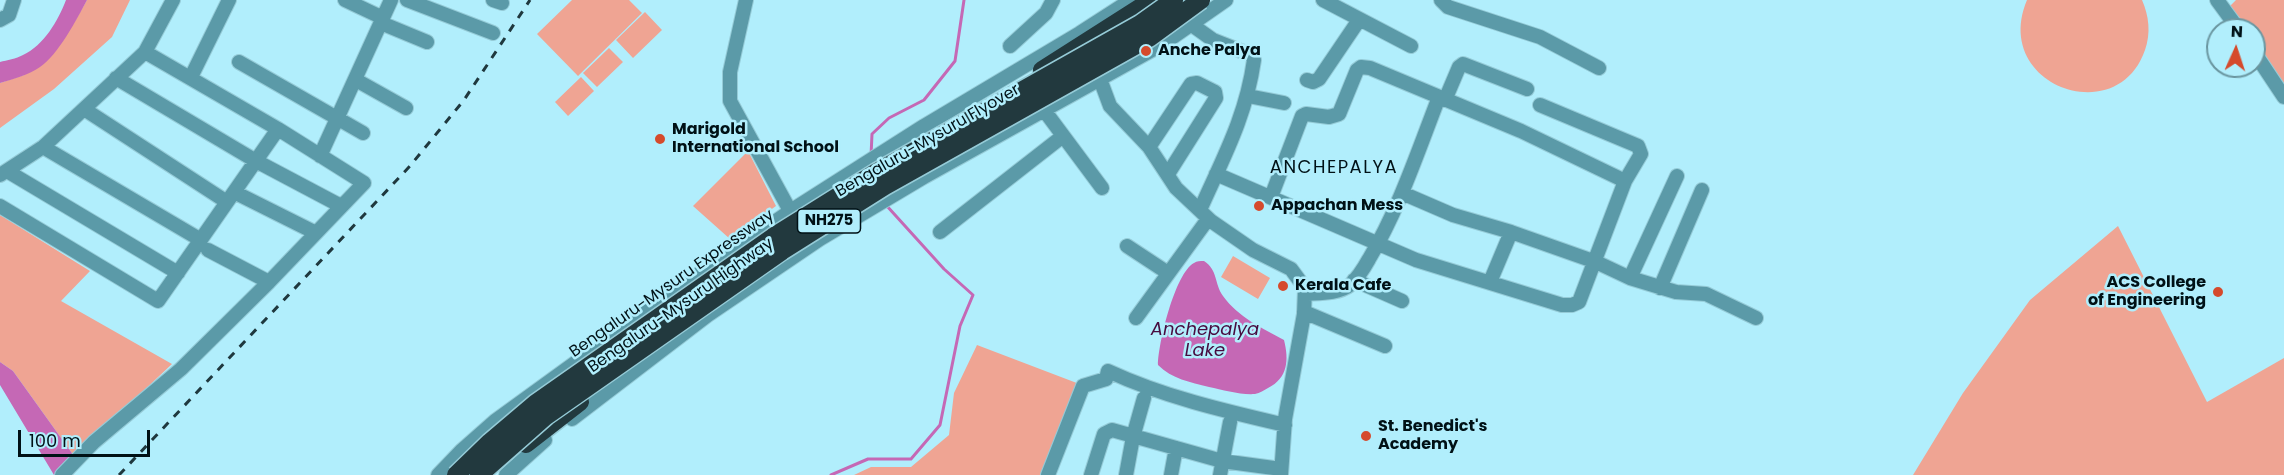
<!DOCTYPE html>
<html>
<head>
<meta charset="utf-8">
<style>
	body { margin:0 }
	#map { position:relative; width:2284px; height:475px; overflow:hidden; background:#b1eefc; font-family:Poppins,sans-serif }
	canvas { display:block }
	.north { position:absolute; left:2206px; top:18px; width:60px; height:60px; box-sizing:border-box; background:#b1eefc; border:2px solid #6a96a0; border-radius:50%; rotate:3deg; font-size:16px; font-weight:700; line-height:24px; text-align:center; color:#001116 }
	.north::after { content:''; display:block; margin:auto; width:21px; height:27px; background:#d54a2c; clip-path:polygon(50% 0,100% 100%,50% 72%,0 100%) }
	.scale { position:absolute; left:18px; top:430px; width:132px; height:27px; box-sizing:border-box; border:3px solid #001116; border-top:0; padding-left:8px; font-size:18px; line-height:21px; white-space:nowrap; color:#001116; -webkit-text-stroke:4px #b1eefc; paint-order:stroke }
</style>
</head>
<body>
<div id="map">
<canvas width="2284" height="475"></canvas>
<div class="north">N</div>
<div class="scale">100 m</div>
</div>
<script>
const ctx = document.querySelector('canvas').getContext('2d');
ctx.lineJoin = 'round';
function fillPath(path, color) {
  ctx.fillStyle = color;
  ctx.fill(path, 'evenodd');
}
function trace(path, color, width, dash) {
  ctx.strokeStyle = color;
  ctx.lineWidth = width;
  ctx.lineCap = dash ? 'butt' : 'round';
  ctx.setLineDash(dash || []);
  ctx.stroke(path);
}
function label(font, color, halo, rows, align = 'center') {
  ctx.font = font + ' Poppins,sans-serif';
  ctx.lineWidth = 5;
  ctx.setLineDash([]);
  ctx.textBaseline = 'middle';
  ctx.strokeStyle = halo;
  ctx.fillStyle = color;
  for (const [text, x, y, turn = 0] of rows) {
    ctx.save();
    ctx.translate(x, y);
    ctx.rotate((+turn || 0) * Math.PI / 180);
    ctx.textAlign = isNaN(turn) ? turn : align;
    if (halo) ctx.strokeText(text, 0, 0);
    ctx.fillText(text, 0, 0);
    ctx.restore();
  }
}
const green = new Path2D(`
	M87,0H130L112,37L54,89L0,128V83L24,75L75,21Z
	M572,0H629L642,13L578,76L537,34Z
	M2027,0H2142C2149,16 2151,33 2145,50C2117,131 1991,85 2027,0Z
	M2236,0H2284V91L2254,44V30H2245L2230,6Z
	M645,12L662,30L633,58L616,40Z
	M609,48L623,62L597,87L583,73Z
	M581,77L594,91L568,116L555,102Z
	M748,151L776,206L730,239L693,206Z
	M0,215L90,271L61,301L172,364L74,456L13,371L0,362Z
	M2118,226L2207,402L2284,358V475H1913L1963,393L2030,300Z
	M1233,256L1270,278L1258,299L1221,277Z
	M977,345L1082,385L1049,475H854L871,467H911L949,435L954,393Z`);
const water = new Path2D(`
	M66,0H87C77,19 58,55 40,67C29,75 13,79 0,83V62C7,60 16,59 23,55C44,45 58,21 66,0Z
	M1204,261C1218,270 1214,283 1223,296C1238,317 1262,328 1284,340C1289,360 1288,378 1268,388C1264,390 1260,393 1255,394C1240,395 1223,390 1209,387C1190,382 1172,379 1158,365C1158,344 1175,273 1194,263C1197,261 1200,261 1204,261Z
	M0,362L13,371L74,456L54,475L0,385Z`);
const stream = new Path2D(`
	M871,156L872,134L889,118L924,100L955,61L964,0
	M831,475L868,459H911L940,425L960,326L973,295L944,269L886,205`);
const minor = new Path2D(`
	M345,0L383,18
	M407,0L493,33
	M493,0L502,3
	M746,0L730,72V101L794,218
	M1323,0L1411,46
	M1441,0L1448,7L1540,37L1599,68
	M2217,0L2239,30
	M0,20L9,15L14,0
	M381,23L427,42
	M1192,25L1213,40L1251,55L1254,60C1246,117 1223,158 1200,210
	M1010,46L1046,13L1053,0
	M2254,52L2284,97
	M239,62L363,133
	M1097,71L1110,106L1149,147L1176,188L1211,221L1253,250L1291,269L1305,288L1304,314L1285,419L1281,475
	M191,77L229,0
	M116,78L256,161L341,206
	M356,80L406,108
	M1307,80L1313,82L1319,79L1359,20
	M1248,96L1284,103
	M1445,100L1459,67L1463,64L1527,89
	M1041,106L1102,188
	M84,109L227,202
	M43,147L201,240
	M1149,147L1191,84L1197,83L1215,92L1216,98L1168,174
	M320,156L391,0
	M7,171L178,273
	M1216,174L1416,260L1562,305H1572L1579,302L1625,181L1641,154L1638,146L1540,105
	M0,175L43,147L145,52L173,0
	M234,192L316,233
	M1402,193L1453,215L1511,232L1596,262L1630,278L1676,292L1706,294L1756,318
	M1271,197L1302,116L1306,114L1329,117L1339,114L1357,70L1361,67L1370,68L1521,131L1625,181
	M0,206L158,301L278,129
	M940,232L1063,136
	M1127,246L1168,273
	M208,250L269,282
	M1630,278L1677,176
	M1354,280L1402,301
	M1490,282L1511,232
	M1660,288L1702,190
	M1305,294C1319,293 1338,294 1350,285C1358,278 1364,268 1369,259C1399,209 1418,151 1439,97
	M1304,312L1385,346
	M1136,318L1208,219
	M572,419L708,315L820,239L924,177L1163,44L1226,0
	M62,475L94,442L181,369L269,282L364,183L278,129L145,52
	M438,475L461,451L495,421L677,289L789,212L924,126L1080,33L1131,0
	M506,475L545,440
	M1048,475L1083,386L1106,379L1108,371C1164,397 1225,411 1285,425
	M1091,475L1104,434L1112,430L1222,461L1281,469
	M1126,475L1133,437L1144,398
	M1171,475L1176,448
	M1220,475L1230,422`);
const highway = new Path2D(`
	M1042,70L1152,0
	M526,444L580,402`);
const rail = new Path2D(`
	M119,475L410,166L464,100L530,0`);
const highwayBridge = new Path2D(`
	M456,475L490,442L536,403L773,237L877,172L1140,24L1174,0
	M479,475L546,416L782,251L885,186L1149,38L1201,0`);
const markers = [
	[1146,51,6,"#d54a2c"],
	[660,139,6,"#d54a2c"],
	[1259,206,6,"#d54a2c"],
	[1283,286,6,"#d54a2c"],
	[2218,292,6,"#d54a2c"],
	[1366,436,6,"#d54a2c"]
];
const shields = [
	[829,221,63]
];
const shieldNames = [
	["NH275",829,221]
];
const poiNames = [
	["Anche Palya",1158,51],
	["Marigold",672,130],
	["International School",672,148],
	["Appachan Mess",1271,206],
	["ACS College",2206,283,"right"],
	["of Engineering",2206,301,"right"],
	["Kerala Cafe",1295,286],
	["St. Benedict's",1378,427],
	["Academy",1378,445]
];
const streetNames = [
	["Bengaluru-Mysuru Flyover",928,141,-30],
	["Bengaluru-Mysuru Expressway",672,284,-35],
	["Bengaluru-Mysuru Highway",681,306,-35]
];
const neighbourhoodNames = [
	["ANCHEPALYA",1334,168]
];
const waterNames = [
	["Anchepalya",1205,330],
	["Lake",1205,351]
];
fillPath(green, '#efa493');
fillPath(water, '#c568b5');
trace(stream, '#c568b5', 3);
trace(minor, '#95cbd7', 16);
trace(highway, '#95cbd7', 21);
trace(minor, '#5b9aa8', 14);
trace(highway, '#22393e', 18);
trace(rail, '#1f383e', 3, [8, 8]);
trace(highwayBridge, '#95cbd7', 21, []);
trace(highwayBridge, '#22393e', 18);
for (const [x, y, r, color] of markers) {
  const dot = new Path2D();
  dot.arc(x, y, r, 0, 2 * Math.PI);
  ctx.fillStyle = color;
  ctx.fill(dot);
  trace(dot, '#b1eefc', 2);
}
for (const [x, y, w] of shields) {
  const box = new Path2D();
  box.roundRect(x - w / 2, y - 12, w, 24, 4.5);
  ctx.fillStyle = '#b1eefc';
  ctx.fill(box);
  trace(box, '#001116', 1.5);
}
label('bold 15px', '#001116', null, shieldNames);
label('bold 16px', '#001116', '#b1eefc', poiNames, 'left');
label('16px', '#001116', '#b1eefc', streetNames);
ctx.letterSpacing = '1.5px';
label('18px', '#001116', '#b1eefc', neighbourhoodNames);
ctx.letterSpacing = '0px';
label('italic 18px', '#470b3f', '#b1eefc', waterNames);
</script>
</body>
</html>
